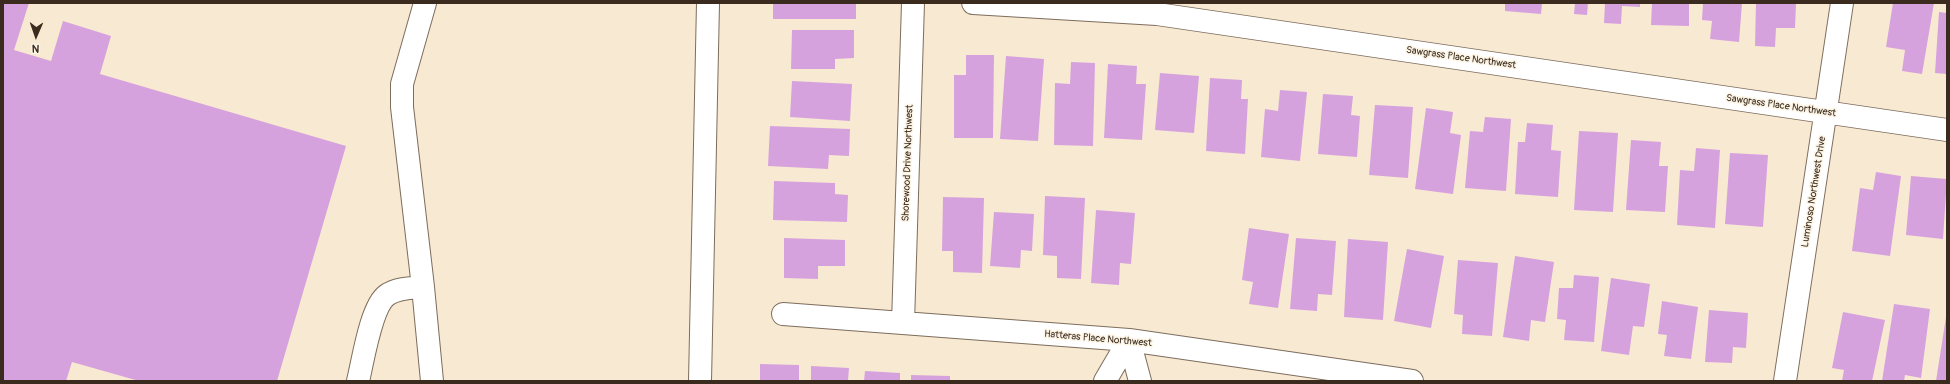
<!DOCTYPE html>
<html>
<head>
<meta charset="utf-8">
<style>
	body { margin:0 }
	#map { position:relative; width:1950px; height:384px; overflow:hidden; background:#f8e9d3; font-family:Pangolin,sans-serif }
	canvas { display:block }
	.frame { position:absolute; inset:0; border:4px solid #3b2a1e; pointer-events:none }
	.north { position:absolute; left:16px; top:16px; width:40px; height:40px; -webkit-text-stroke:3px #fcf5e5; paint-order:stroke; rotate:182deg; font-size:11px; font-weight:700; line-height:16px; text-align:center; color:#3b2a1e }
	.north::after { content:''; display:block; margin:auto; width:14px; height:18px; background:#3b2a1e; clip-path:polygon(50% 0,100% 100%,50% 72%,0 100%) }
</style>
</head>
<body>
<div id="map">
<canvas width="1950" height="384"></canvas>
<div class="frame"></div>
<div class="north">N</div>
</div>
<script>
const ctx = document.querySelector('canvas').getContext('2d');
ctx.lineJoin = 'round';
function fillPath(path, color) {
  ctx.fillStyle = color;
  ctx.fill(path, 'evenodd');
}
function trace(path, color, width, dash) {
  ctx.strokeStyle = color;
  ctx.lineWidth = width;
  ctx.lineCap = dash ? 'butt' : 'round';
  ctx.setLineDash(dash || []);
  ctx.stroke(path);
}
function label(font, color, halo, rows, align = 'center') {
  ctx.font = font + ' Pangolin,sans-serif';
  ctx.lineWidth = 3;
  ctx.setLineDash([]);
  ctx.textBaseline = 'middle';
  ctx.strokeStyle = halo;
  ctx.fillStyle = color;
  for (const [text, x, y, turn = 0] of rows) {
    ctx.save();
    ctx.translate(x, y);
    ctx.rotate((+turn || 0) * Math.PI / 180);
    ctx.textAlign = isNaN(turn) ? turn : align;
    if (halo) ctx.strokeText(text, 0, 0);
    ctx.fillText(text, 0, 0);
    ctx.restore();
  }
}
const building = new Path2D(`
	M3,3H29L14,50L51,61L63,21L111,36L100,74L346,146L277,381H139L72,362L66,381H3Z
	M773,3H856V19H773Z
	M1505,3H1542L1541,14L1505,11Z
	M1575,3H1588L1587,15L1574,14Z
	M1605,3H1640V7L1622,6L1621,24L1604,23Z
	M1652,3H1689V26L1651,25Z
	M1703,3H1742L1739,42L1710,39L1712,21L1702,20Z
	M1756,3H1796L1795,28H1776L1775,47L1755,46Z
	M1893,3H1934L1922,74L1902,71L1905,50L1886,47Z
	M1939,12L1947,13V74L1935,73Z
	M792,30H854V58L835,59V69H791Z
	M966,55H994L993,138H954V75H966Z
	M1006,56L1044,59L1038,141L1000,139Z
	M1071,62L1095,63L1093,146L1054,145L1055,83L1070,84Z
	M1108,64L1137,66L1136,84H1146L1142,140L1104,138Z
	M1160,73L1199,76L1194,133L1155,130Z
	M1210,78L1242,80L1241,99H1248L1245,154L1206,151Z
	M792,81L852,84L850,121L790,117Z
	M1280,90L1307,92L1300,161L1261,157L1265,109L1278,111Z
	M1323,94L1353,96L1351,115L1360,116L1357,157L1318,154Z
	M1375,105L1413,107L1408,178L1369,175Z
	M1426,108L1453,112L1450,133L1461,135L1453,194L1415,189Z
	M1485,117L1511,119L1506,191L1465,188L1470,131L1483,132Z
	M1527,123L1553,125L1551,150L1561,151L1558,197L1515,194L1518,142H1525Z
	M770,126L850,129L849,156L829,155L828,169L768,166Z
	M1579,131L1618,133L1613,212L1574,210Z
	M1631,140L1661,142L1659,166H1668L1665,212L1626,210Z
	M1696,148L1720,150L1715,228L1677,225L1680,170L1694,171Z
	M1730,153L1768,155L1763,227L1725,224Z
	M1876,172L1901,176L1890,256L1852,251L1860,188L1873,190Z
	M1911,176L1947,179L1943,239L1906,235Z
	M774,181L835,183V194L848,195L847,222L773,220Z
	M1045,196L1085,198L1081,279L1057,278V256L1043,255Z
	M943,197L984,198L982,273L953,272V251H942Z
	M1096,210L1135,213L1131,264L1120,263L1119,285L1091,283Z
	M994,212L1034,214L1032,251L1021,250L1020,268L990,266Z
	M1249,228L1289,234L1278,308L1249,304L1253,282L1242,280Z
	M784,238L845,240V266H818V279L784,278Z
	M1296,238L1336,241L1332,295L1318,294L1317,311L1290,309Z
	M1348,239L1388,242L1383,320L1344,317Z
	M1407,249L1444,256L1431,328L1394,321Z
	M1515,256L1554,262L1545,322L1531,320L1529,341L1503,337Z
	M1458,260L1498,263L1492,336L1462,334L1463,315L1454,314Z
	M1574,275L1599,277L1594,342L1564,340L1566,320L1557,319L1559,288H1573Z
	M1611,278L1650,284L1644,327L1633,326L1629,355L1601,351Z
	M1662,301L1698,307L1691,359L1664,356L1667,335L1658,334Z
	M1894,304L1930,309L1921,378L1905,375L1904,381H1882Z
	M1709,310L1748,313L1746,348L1733,347L1732,363L1705,362Z
	M1843,312L1885,320L1872,381H1842L1844,370L1832,368Z
	M1946,317L1947,381H1936Z
	M760,364L799,365V381H760Z
	M811,366L849,368L848,381H811Z
	M865,371L900,373V381H864Z
	M911,375L950,376V381H911Z`);
const minor = new Path2D(`
	M425,3L402,84V107L423,287L432,381
	M973,3L1157,14L1947,130
	M783,314L1129,340L1412,381
	M903,323L913,3
	M1129,340L1140,381
	M358,381C363,361 371,306 387,295C397,288 411,288 423,287
	M700,381L708,3
	M1105,381L1129,340
	M1785,381L1842,3`);
const streetNames = [
	["Sawgrass Place Northwest",1461,58,8],
	["Sawgrass Place Northwest",1781,106,8],
	["Shorewood Drive Northwest",908,163,-88],
	["Luminoso Northwest Drive",1814,192,-81],
	["Hatteras Place Northwest",1098,339,5]
];
fillPath(building, '#d6a2dd');
trace(minor, '#7d6d5d', 24);
trace(minor, '#fff', 22);
label('10px', '#3b2a1e', '#fcf5e5', streetNames);
</script>
</body>
</html>
